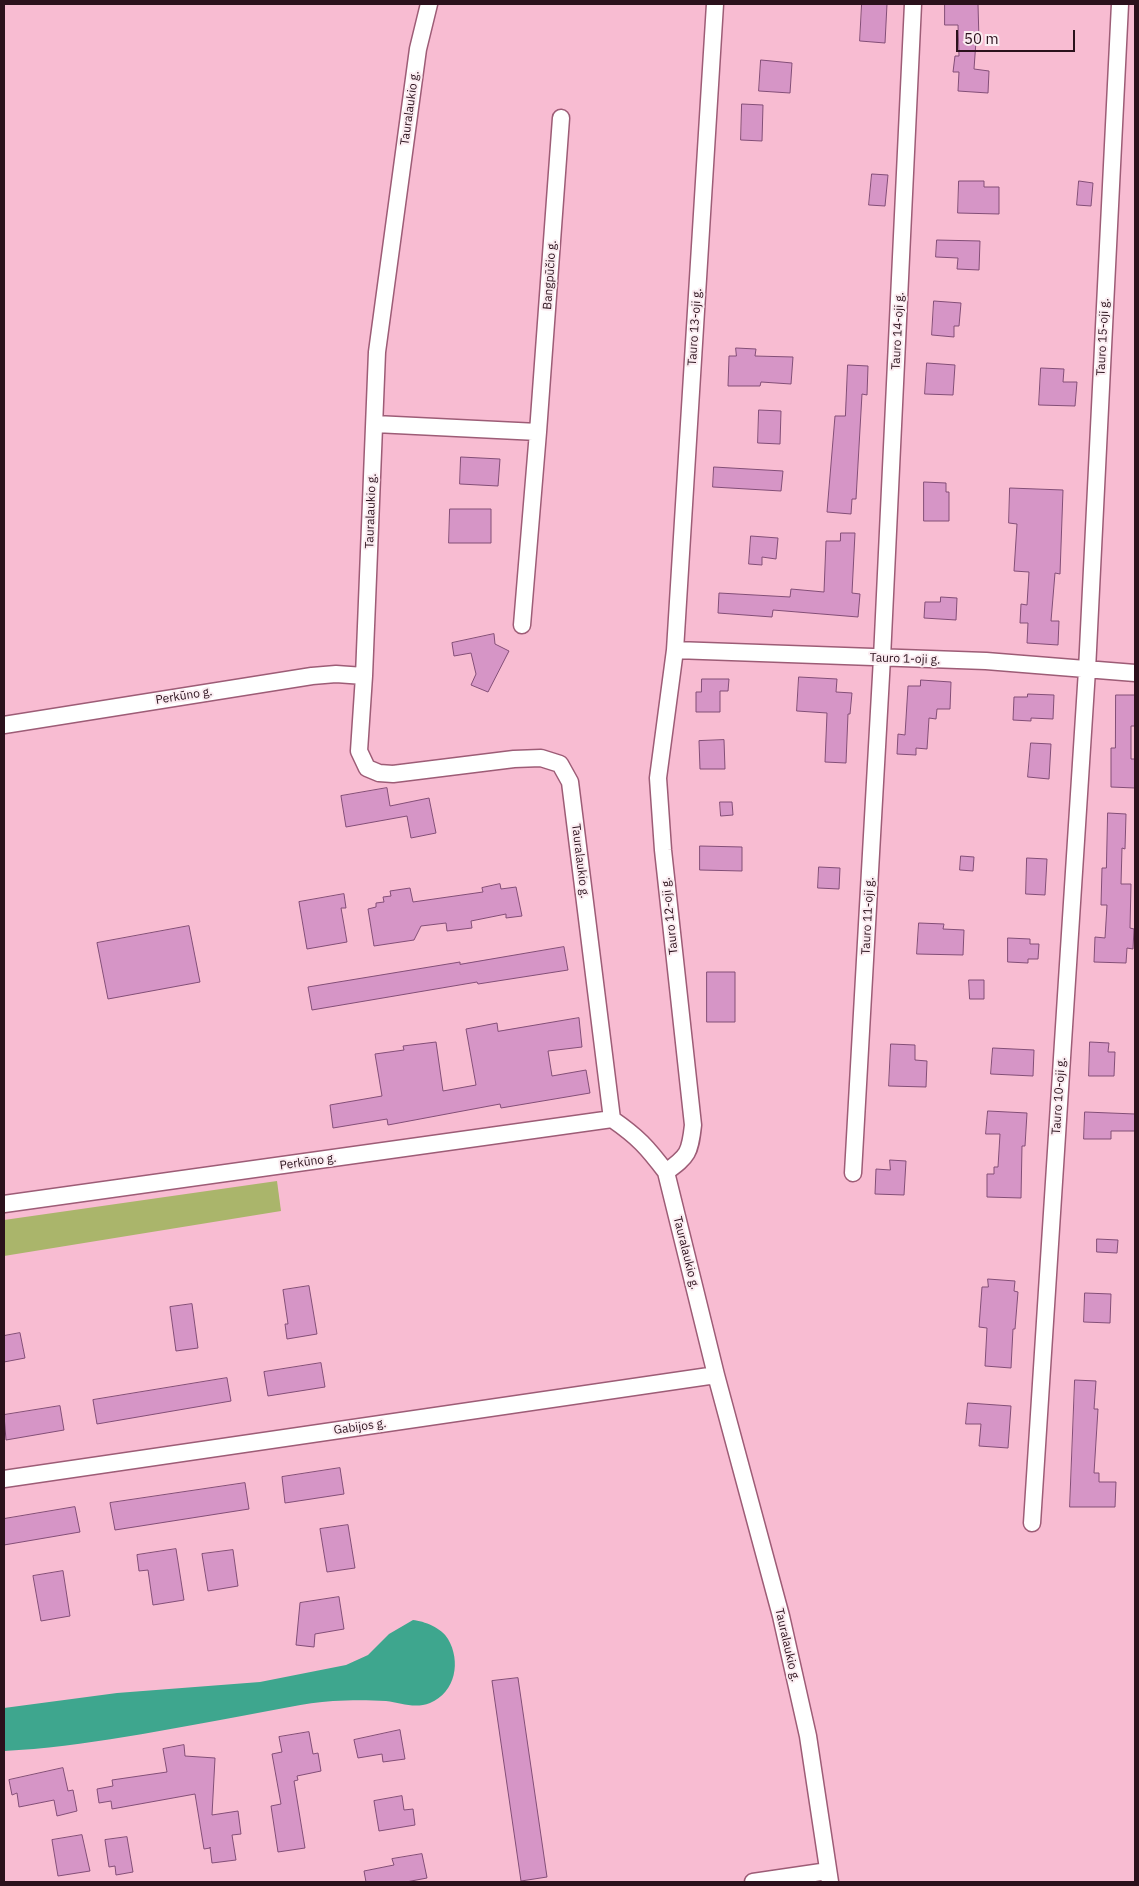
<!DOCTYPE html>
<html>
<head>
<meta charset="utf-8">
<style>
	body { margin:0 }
	#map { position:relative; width:1139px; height:1886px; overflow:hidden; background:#f8bcd2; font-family:"IBM Plex Sans",sans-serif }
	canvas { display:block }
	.frame { position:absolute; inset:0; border:5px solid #2b111c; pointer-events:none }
	.scale { position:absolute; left:956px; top:30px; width:119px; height:22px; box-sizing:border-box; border:2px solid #2b111c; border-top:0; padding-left:6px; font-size:15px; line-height:18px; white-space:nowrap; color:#2b111c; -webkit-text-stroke:4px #fbecf1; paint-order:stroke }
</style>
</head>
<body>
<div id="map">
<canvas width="1139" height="1886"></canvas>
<div class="frame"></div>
<div class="scale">50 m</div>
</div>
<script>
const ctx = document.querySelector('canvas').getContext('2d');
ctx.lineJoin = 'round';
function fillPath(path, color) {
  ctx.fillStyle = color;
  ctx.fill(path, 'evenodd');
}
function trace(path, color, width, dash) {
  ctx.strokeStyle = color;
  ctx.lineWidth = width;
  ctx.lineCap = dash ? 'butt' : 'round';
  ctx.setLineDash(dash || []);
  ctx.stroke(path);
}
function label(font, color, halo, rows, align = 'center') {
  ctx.font = font + ' "IBM Plex Sans",sans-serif';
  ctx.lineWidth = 4;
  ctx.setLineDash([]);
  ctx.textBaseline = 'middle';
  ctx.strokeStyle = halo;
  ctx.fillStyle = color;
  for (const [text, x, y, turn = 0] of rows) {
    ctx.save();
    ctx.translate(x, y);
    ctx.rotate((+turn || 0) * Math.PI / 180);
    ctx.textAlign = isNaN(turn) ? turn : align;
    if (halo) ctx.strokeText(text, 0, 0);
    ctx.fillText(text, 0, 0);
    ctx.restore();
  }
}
const green = new Path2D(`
	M277,1181L281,1211L4,1256V1220Z`);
const water = new Path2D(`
	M413,1620C424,1621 442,1628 448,1639C461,1661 456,1692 430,1703C415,1709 401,1703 386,1701C369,1700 350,1700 333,1701C304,1703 275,1710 247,1715C169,1729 83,1747 4,1751V1708L117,1693L260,1682L346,1665L368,1655L389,1634Z`);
const building = new Path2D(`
	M862,4H887L885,43L860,41Z
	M945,4H978L979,41H976L974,69L989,71L988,93L958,91L959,72H953L955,56H959L958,25H945Z
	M761,60L792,63L790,93L759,91Z
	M742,104L763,105L762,141L741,140Z
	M872,174L888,175L885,206L869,205Z
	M959,181H984V187H999V214L958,213Z
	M1079,181L1093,183L1091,206L1077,205Z
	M937,240L980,241L979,270L957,269L958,258L936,257Z
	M934,301L961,303L959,326H954V337L932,335Z
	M736,348L756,349L755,356L793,357L791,384L761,382L760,386H728L729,356H736Z
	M927,363L955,365L953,395L925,394Z
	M848,365L868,366L867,395L862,394L856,499H852L851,514L827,512L835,416H845Z
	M1041,368L1064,369L1063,382H1077L1075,406L1039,405Z
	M759,410L781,411L780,444L758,443Z
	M461,457L500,459L498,486L460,484Z
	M714,467L783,471L781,491L713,487Z
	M924,482L946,483V492H949V521H924Z
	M1010,488L1063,490L1060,574L1055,573L1051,621H1059L1058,645L1027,643L1028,623H1020L1021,604L1027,605L1029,572L1014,571L1017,524L1009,523Z
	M450,509H491V543H449Z
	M841,533H855L852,593L860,594L858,617L773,610L772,617L718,613L719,593L790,597L791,589L824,592L826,541H840Z
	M751,536L778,538L776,559L762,557V565L749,564Z
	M941,597L957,598L956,620L924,618L925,602H940Z
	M494,634L495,644L509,651L488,692L471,685L476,674L471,653L454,656L452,643Z
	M799,677L837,679L836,692L852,693L850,714H848L846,763L825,762L827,713L797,711Z
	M702,679H729L728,691H720V712H696V692H701Z
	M921,680L951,682L950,709H937L936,719L929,718L927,749L916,748V755L897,754L898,734L905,735L908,686H920Z
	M1028,694L1054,695L1053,719L1031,718V721L1013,720L1014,697H1027Z
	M1116,695H1135V726H1131V759H1135V788L1111,787V748H1115Z
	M724,740L725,769H700L699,741Z
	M1031,743L1051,744L1049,779L1028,777Z
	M387,788L390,806L429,798L436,833L411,838L407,816L346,827L341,796Z
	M720,802H732L733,815L721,816Z
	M1108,813L1126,814L1125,849L1122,848L1121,884H1131L1130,928L1134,929L1133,949L1127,948L1126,963L1094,962L1095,937L1105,938L1107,905H1101L1102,868H1106Z
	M700,846L742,847V871L700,870Z
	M961,856L974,857L973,871L960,870Z
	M1027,858L1047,859L1045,895L1026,894Z
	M819,867L840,868L839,889L818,888Z
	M500,884L501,889L516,887L522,916L506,918V914L471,921L472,928L447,931L446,923L421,926L414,940L374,946L368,909L376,907V903L384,902L383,897L391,896L390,891L410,888L413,902L483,892L482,888Z
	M344,894L346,908H341L347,942L307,949L299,902Z
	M919,923L944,924L943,929L964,930L963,955L917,954Z
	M189,926L200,982L108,999L97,943Z
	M1008,938L1030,939V944H1039L1038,959H1028V963L1008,962Z
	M564,947L568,970L478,984L477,982L312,1010L308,987L460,962V964Z
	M707,972H735V1022H707Z
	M969,980H984V999H970Z
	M579,1018L582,1047L548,1051L552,1076L586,1070L590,1093L501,1108L500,1104L388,1125L387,1119L333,1128L330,1105L382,1096L375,1054L404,1050L403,1046L436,1042L443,1091L476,1085L466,1029L497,1023L498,1031Z
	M1090,1042L1109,1043L1108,1052H1115L1114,1076H1089Z
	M891,1044L915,1045V1060L927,1061L926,1087L889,1086Z
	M993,1048L1034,1050L1033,1076L991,1074Z
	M988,1111L1027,1113L1025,1146H1022L1021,1198L987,1197V1174H994V1167H998L1000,1134H986Z
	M1085,1112L1135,1114V1131H1111V1139H1084Z
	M890,1160L906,1161L904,1195L875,1194L876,1169L890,1170Z
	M1097,1239L1118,1240L1117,1253L1097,1252Z
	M988,1279L1015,1281L1014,1291L1018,1292L1015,1329H1013L1011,1368L985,1366L987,1328L979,1327L982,1287H988Z
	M309,1286L317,1334L287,1339L285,1324H288L283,1290Z
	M1085,1293L1111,1294L1110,1323L1084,1322Z
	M192,1304L198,1348L176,1351L170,1307Z
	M20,1333L25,1358L4,1362V1336Z
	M321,1363L325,1387L268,1396L264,1372Z
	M227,1378L231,1401L97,1424L93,1400Z
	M1075,1380L1096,1381L1094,1409H1098L1094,1473H1099V1482H1116L1115,1507H1070Z
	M968,1403L1011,1406L1008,1448L979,1446L981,1424H966Z
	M60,1406L64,1430L6,1440L4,1415Z
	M340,1468L344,1494L285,1503L282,1477Z
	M245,1483L249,1509L115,1530L110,1503Z
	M75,1507L80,1532L4,1545V1519Z
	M348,1525L355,1568L327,1572L320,1529Z
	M176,1549L184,1600L153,1605L148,1570L139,1571L137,1555Z
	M233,1550L238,1586L208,1591L202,1554Z
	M63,1571L70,1616L41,1621L33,1576Z
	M339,1597L344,1629L315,1634L314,1647L296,1645L300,1603Z
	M518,1678L547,1877L521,1881L492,1681Z
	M400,1730L405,1759L383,1762L382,1754L358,1758L354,1740Z
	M309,1732L313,1754L318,1753L321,1771L297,1776L298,1780L294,1781L305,1848L278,1852L271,1806L281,1804L272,1754L282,1752L279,1737Z
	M184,1745L185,1756L215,1758L212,1815L238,1811L241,1834L232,1835L236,1860L212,1863L210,1847V1848L204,1849L195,1794L112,1809L111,1801L99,1803L97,1789L113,1786L112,1780L167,1772L163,1749Z
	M63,1768L68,1791L73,1790L77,1811L57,1816L54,1800L19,1807L17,1793L12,1795L9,1780Z
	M402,1796L404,1810L413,1809L415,1825L379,1831L374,1801Z
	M82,1835L90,1871L58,1876L52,1840Z
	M127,1837L133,1872L116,1875L115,1866L109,1867L105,1840Z
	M422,1854L427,1878L406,1882H366L364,1871L394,1865L392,1859Z`);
const minor = new Path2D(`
	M429,4L418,49L377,352L364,676L359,751L367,768L379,773L393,774L514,759L541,758L560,764L570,782L612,1119C638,1137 647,1147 666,1172L716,1375L781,1616L808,1736L830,1882
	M375,424L538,432L561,118
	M522,625L538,432
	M675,650L986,661L1135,673
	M4,725L312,676L336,674L364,676
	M666,1172C688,1156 690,1153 693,1125L663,850L658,778L675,650L715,4
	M853,1173L882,658L913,4
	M4,1204L612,1119
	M4,1479L716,1375
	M1032,1523L1087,670L1120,4
	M753,1882L828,1871`);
const streetNames = [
	["Tauralaukio g.",410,108,-82],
	["Bangpūčio g.",550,275,-86],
	["Tauro 13-oji g.",695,327,-86],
	["Tauro 14-oji g.",898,331,-87],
	["Tauro 15-oji g.",1103,337,-87],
	["Tauralaukio g.",371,511,-88],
	["Tauro 1-oji g.",905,659,2],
	["Perkūno g.",184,696,-9],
	["Tauralaukio g.",580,861,83],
	["Tauro 12-oji g.",670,916,-96],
	["Tauro 11-oji g.",868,916,-87],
	["Tauro 10-oji g.",1059,1096,-86],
	["Perkūno g.",308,1162,-8],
	["Tauralaukio g.",686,1253,76],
	["Gabijos g.",360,1427,-8],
	["Tauralaukio g.",787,1645,77]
];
fillPath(green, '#aab56b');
fillPath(water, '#3ea68e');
fillPath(building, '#d695c6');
trace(building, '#834e77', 1);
trace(minor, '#9d5c76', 19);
trace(minor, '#fff', 16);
label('12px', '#2b111c', '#fbecf1', streetNames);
</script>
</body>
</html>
